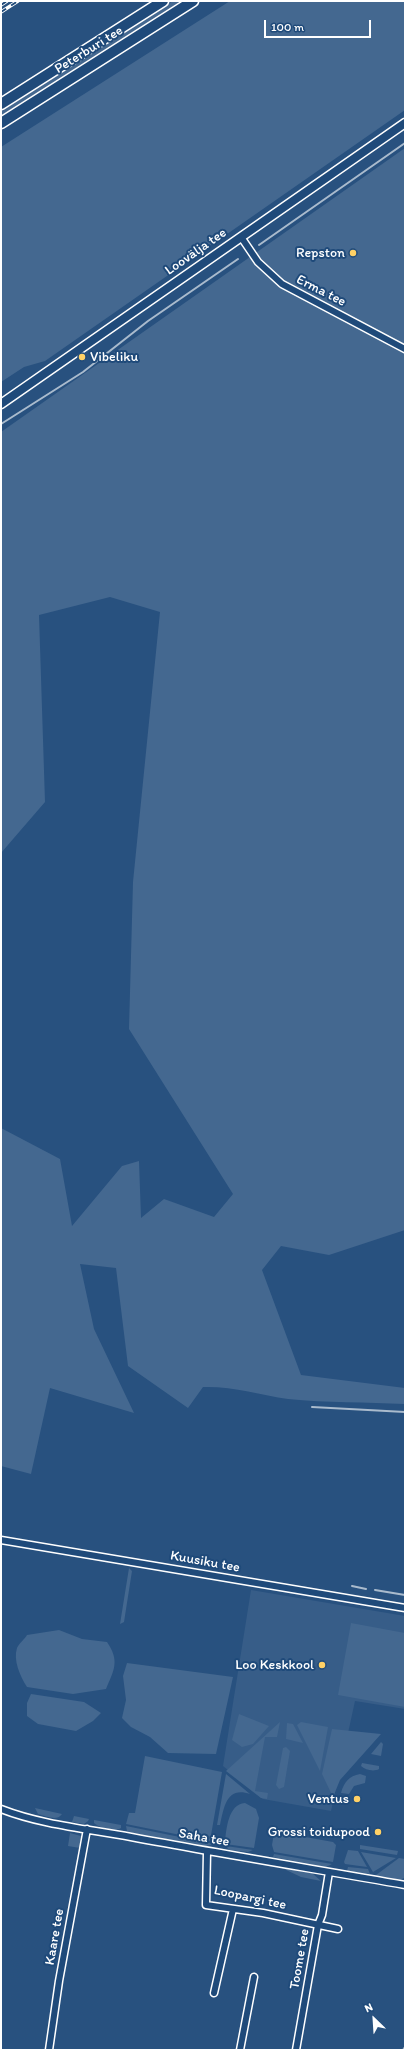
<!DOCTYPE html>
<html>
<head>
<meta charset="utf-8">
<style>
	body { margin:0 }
	#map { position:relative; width:406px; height:2051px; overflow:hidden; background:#28517f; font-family:Itim,sans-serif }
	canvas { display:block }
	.frame { position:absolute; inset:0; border:2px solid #fff; pointer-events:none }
	.north { position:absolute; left:354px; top:1999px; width:40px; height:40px; -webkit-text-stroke:3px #1f4a7a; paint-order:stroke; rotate:335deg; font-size:11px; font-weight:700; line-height:16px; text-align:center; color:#fff }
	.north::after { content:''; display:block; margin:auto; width:14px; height:18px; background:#fff; clip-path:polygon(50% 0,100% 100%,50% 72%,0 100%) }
	.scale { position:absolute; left:264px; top:20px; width:107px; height:18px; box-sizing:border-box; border:2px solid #fff; border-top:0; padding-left:5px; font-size:12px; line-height:14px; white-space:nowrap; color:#fff; -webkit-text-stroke:3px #1f4a7a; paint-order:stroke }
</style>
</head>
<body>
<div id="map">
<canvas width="406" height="2051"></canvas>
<div class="frame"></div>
<div class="north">N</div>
<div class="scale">100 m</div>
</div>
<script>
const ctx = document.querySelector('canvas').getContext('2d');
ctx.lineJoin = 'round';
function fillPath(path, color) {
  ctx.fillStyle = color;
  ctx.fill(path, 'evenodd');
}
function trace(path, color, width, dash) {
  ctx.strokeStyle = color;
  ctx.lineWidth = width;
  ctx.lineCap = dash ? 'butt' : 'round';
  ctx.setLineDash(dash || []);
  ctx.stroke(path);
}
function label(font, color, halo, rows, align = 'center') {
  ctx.font = font + ' Itim,sans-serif';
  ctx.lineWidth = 4;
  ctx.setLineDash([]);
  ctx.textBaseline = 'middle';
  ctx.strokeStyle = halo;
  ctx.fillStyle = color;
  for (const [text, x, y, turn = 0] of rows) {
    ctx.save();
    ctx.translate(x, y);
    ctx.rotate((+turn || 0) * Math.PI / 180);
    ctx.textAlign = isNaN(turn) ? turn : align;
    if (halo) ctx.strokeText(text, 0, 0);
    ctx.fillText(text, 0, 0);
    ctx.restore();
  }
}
const built = new Path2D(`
	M251,1590L405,1616V1709L355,1701L331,1811L263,1799L223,1766Z`);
const green = new Path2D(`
	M173,1H181L1,116V110Z
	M230,1H405V110L45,361L24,367L1,382V147Z
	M405,148V1230L329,1255L281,1246L262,1270L301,1375L405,1388V1404C366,1402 327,1403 288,1399C260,1395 232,1386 203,1387L188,1408L128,1366L116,1268L80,1264L94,1329L134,1413L50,1388L31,1474L1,1466V1128L60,1159L72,1226L122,1166L139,1161L141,1218L164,1199L214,1217L233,1194L129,1029L133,882L160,612L110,597L39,615L45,802L1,853V432Z
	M129,1568L132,1571L124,1622L120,1624Z
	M351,1623L405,1633V1707L338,1695Z
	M59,1630L82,1639L107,1642C120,1661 114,1670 106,1689L73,1694L27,1687C20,1676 13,1660 17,1648C19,1643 25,1639 27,1635Z
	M127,1663L233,1677L216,1754L168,1753L150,1737L131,1727L122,1718L126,1700L123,1676Z
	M31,1694L84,1702L101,1713L93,1721L76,1731L38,1724L27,1716V1703Z
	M239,1714L269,1726L253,1744L242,1747L232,1740Z
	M280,1722L277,1737H265L255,1791L268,1793L267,1799L261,1798L226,1771Z
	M301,1722L328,1727L320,1771L297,1725Z
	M287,1723L293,1724L303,1743L286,1739Z
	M332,1729L381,1734L340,1780L333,1797L322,1774Z
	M381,1742L383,1744L381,1756L371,1754Z
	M286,1747L290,1751L284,1787L279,1789L276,1785L283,1748Z
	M145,1756L222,1772L210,1841L126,1824L129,1813H135Z
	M362,1763L379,1766V1769C374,1772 365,1770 361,1766Z
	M226,1774L250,1794C226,1786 224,1808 220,1825H217Z
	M360,1774L366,1776L365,1783L354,1786L349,1794L341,1793C344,1782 349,1776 360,1774Z
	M245,1803L256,1809L259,1818L254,1848L225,1844C226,1830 228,1804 245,1803Z
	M35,1808L62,1814C56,1822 47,1816 38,1814Z
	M74,1816L89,1819L88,1821L84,1824L72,1822Z
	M94,1820L121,1825V1828C115,1832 99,1828 94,1823Z
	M126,1826L214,1844L206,1846L133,1833L127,1831Z
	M277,1832L333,1842L336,1845L333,1862L274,1852L272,1845L274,1833Z
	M70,1833L81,1836L80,1848L68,1846Z
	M360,1845L398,1851L397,1855L360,1849Z
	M226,1846L253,1850L248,1852L229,1850Z
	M348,1850L358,1851L367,1867L345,1864L344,1862Z
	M361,1852L396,1858L373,1872Z
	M274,1854L332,1864L326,1867L273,1857Z
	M399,1858L405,1859L404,1878L400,1880L376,1875Z
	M348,1867L368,1869L370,1874L347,1871Z
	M282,1868L312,1873L321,1881L301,1877Z`);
const stream = new Path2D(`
	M259,245L405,143
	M1,424L83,372L148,321L238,259
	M312,1407L405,1412
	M352,1586L366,1589
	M375,1590L405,1595
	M403,2050L405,2047`);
const minor = new Path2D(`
	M241,237L258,262L282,284L405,349
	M1,1540L405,1608
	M1,1809C42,1825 88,1829 131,1837C222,1854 314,1869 405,1885
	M207,1852L206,1905L263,1913L338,1929
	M214,1993L233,1909
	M49,2050L59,1981L87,1829
	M240,2050L254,1977
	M296,2050L318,1925L322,1915L329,1872`);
const tertiary = new Path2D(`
	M1,404L405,123`);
const trunk = new Path2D(`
	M1,104L163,1
	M1,123L193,1`);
const rail = new Path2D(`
	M1,5L7,1
	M1,12L18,1`);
const markers = [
	[353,253,4,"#ffd166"],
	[82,357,4,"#ffd166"],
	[322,1665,4,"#ffd166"],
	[357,1799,4,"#ffd166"],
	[378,1832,4,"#ffd166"]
];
const streetNames = [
	["Peterburi tee",89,50,-32],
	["Loovälja tee",196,252,-35],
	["Erma tee",321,291,27],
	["Kuusiku tee",205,1562,10],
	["Saha tee",204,1838,10],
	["Loopargi tee",250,1898,12],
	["Kaare tee",55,1937,-80],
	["Toome tee",300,1959,-80]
];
const poiNames = [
	["Repston",345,253],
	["Vibeliku",90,357,"left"],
	["Loo Keskkool",314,1665],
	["Ventus",349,1799],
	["Grossi toidupood",370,1832]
];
fillPath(built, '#375d88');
fillPath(green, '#446890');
trace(stream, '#aabbcd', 2);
trace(minor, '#fff', 9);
trace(tertiary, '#fff', 11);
trace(trunk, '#fff', 13);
trace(minor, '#1f4a7a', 6);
trace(tertiary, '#1f4a7a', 8);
trace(trunk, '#1f4a7a', 10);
trace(rail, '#fff', 3.5);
trace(rail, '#1f4a7a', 2, [6]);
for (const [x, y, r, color] of markers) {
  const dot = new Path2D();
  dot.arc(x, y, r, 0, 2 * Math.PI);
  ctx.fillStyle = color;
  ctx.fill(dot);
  trace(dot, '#1f4a7a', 1.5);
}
label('14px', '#fff', '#1f4a7a', streetNames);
label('14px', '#fff', '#1f4a7a', poiNames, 'right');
</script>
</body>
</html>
